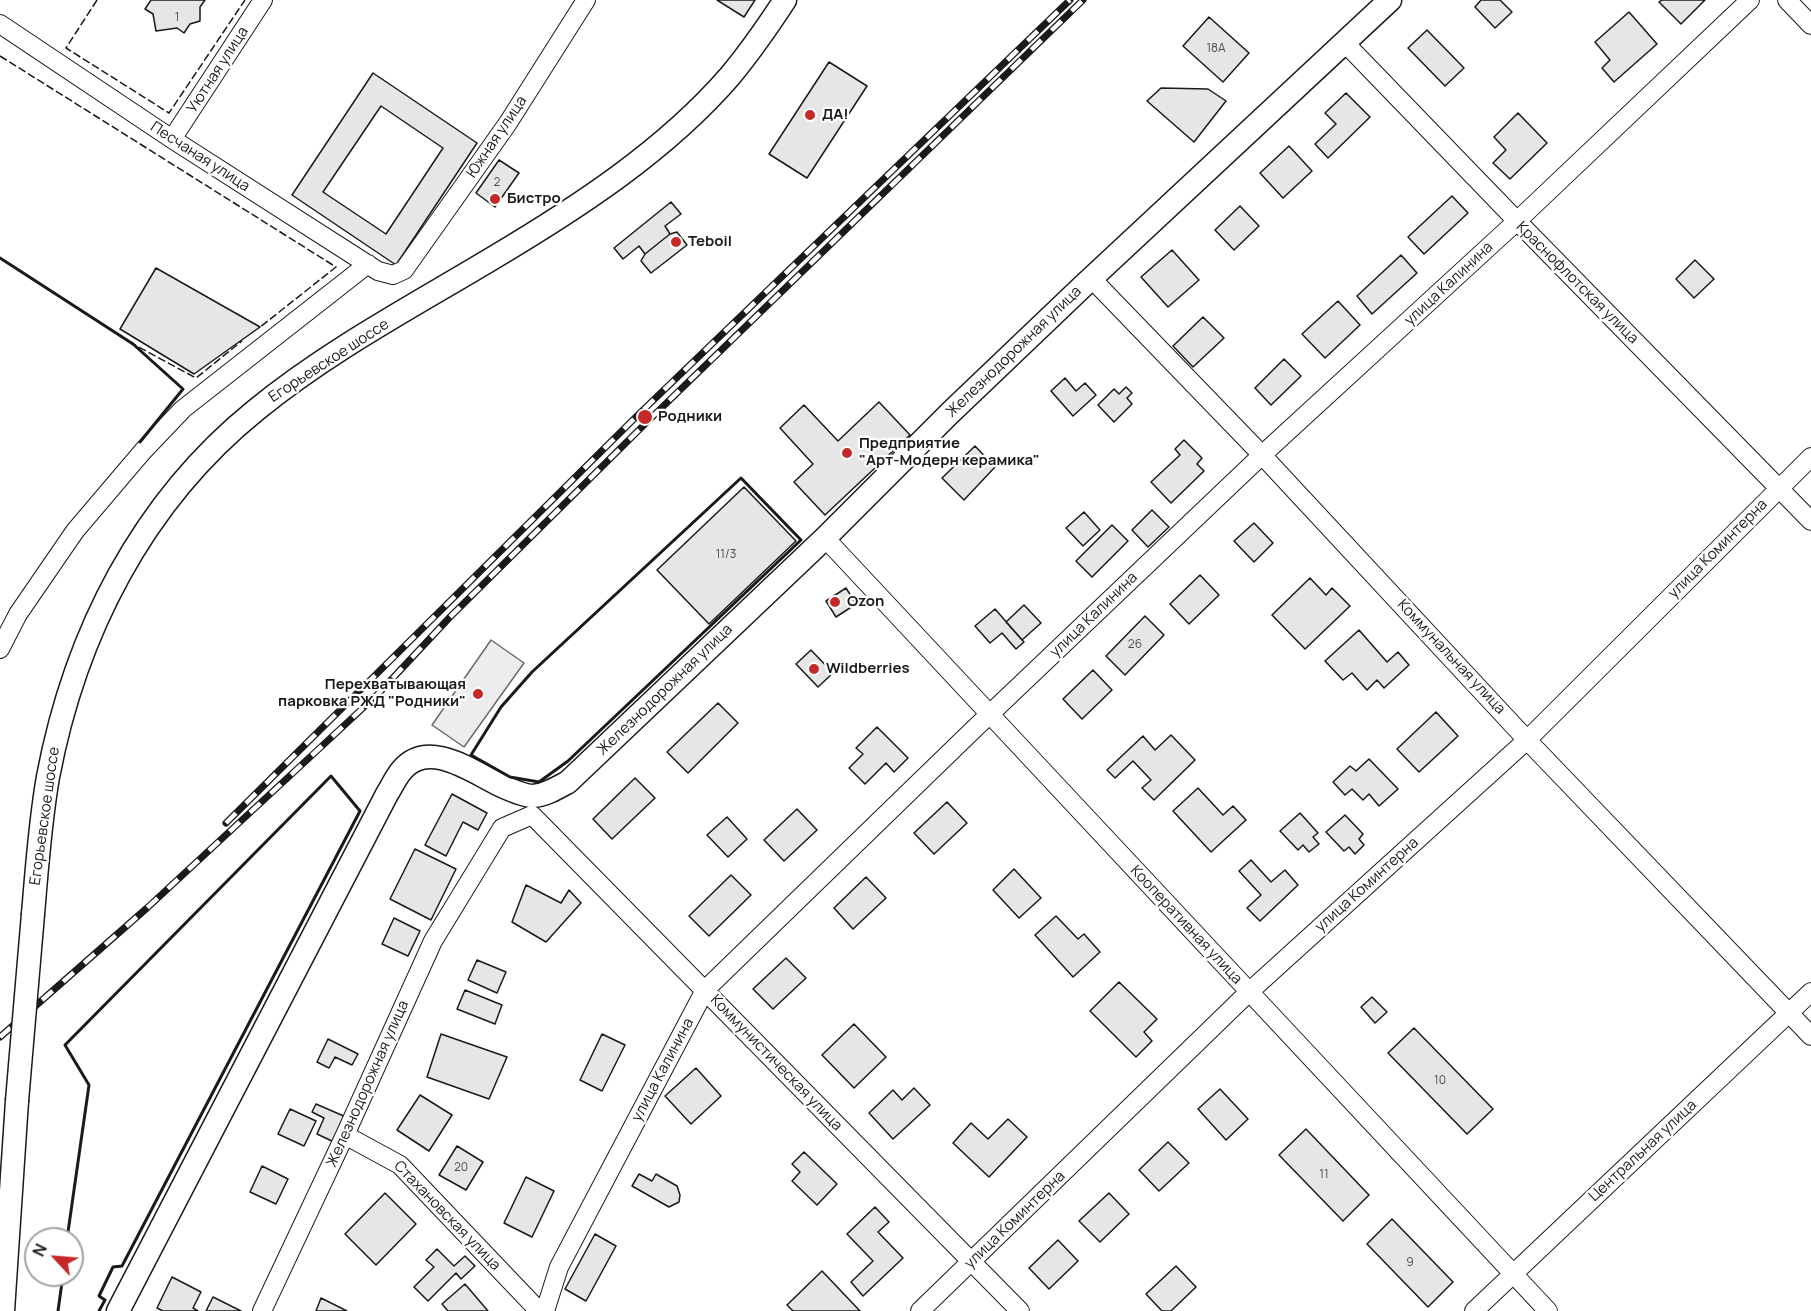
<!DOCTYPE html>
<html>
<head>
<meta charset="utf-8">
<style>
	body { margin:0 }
	#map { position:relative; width:1811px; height:1311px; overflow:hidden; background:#fff; font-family:Manrope,sans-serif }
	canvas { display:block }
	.north { position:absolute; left:24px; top:1227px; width:60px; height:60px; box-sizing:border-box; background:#fff; border:2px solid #a3a3a3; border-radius:50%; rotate:296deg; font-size:16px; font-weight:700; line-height:24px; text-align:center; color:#1a1a1a }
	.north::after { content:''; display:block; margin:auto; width:21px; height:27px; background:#c62828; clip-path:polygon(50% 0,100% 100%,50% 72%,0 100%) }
</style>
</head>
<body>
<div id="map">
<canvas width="1811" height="1311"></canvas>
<div class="north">N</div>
</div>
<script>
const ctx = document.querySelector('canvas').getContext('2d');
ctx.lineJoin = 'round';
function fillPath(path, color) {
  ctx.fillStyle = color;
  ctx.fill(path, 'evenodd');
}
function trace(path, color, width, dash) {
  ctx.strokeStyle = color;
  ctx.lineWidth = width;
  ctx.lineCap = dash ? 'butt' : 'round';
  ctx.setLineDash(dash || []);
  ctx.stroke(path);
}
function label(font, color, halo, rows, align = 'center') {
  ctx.font = font + ' Manrope,sans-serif';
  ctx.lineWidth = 4.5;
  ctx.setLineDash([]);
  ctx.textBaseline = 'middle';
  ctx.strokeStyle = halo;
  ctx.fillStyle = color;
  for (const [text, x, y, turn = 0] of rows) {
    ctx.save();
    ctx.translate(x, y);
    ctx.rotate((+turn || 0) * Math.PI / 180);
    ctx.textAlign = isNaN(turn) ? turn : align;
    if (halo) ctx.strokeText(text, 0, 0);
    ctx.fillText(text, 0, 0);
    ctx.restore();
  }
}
const built = new Path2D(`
	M491,640L524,663L464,747L432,725Z`);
const building = new Path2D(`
	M151,0H205L200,7V21L190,24L184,33L177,28L156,31L153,14L145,9Z
	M717,0H755L744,17Z
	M1481,0H1500L1512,12L1495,28L1475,7Z
	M1662,0H1705L1681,24L1659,2Z
	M1629,12L1657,44L1614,82L1602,68L1610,60L1595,42Z
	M1209,17L1249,53L1223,82L1183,46Z
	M1427,30L1464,68L1445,86L1408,48Z
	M829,62L867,86L807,178L769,154Z
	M373,73L477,143L396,265L292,195ZM381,106L443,148L386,234L323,192Z
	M1161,88L1208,89L1226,101L1194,142L1147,101Z
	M1346,93L1370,117L1328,158L1315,144L1336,124L1325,113Z
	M1518,113L1547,143L1510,179L1493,163L1506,150L1494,137Z
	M1289,146L1312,171L1283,198L1260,173Z
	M499,160L519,173L495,207L476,193Z
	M1452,196L1468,213L1424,254L1408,237Z
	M671,202L681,214L665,226L670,234L645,254L639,246L623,259L614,248Z
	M1240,206L1259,226L1234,250L1215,230Z
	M677,232L687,245L651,273L641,261L645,254L670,234Z
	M1172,250L1199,280L1168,307L1141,277Z
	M1401,255L1417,273L1372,314L1357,296Z
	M1695,260L1714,279L1694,298L1676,279Z
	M156,268L260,327L194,374L120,329Z
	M1338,301L1360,325L1325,358L1302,334Z
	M1203,317L1224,338L1193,367L1173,346Z
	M1284,359L1301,376L1271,405L1255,388Z
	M1065,378L1076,391L1085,383L1096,395L1073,416L1051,391Z
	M1126,387L1132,393L1127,398L1132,404L1114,422L1098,405L1114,389L1119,394Z
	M879,402L910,435L825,515L794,482L813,464L780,428L804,405L838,441Z
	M1184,440L1202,458L1197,464L1204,471L1171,503L1151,482L1180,455L1175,449Z
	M975,446L995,467L964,500L942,478Z
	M744,487L796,541L709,624L657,570Z
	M1152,510L1169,527L1148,547L1132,530Z
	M1084,512L1100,530L1083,546L1066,528Z
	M1254,523L1273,543L1254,562L1234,541Z
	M1112,525L1128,541L1092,577L1076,561Z
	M1200,575L1219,595L1189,624L1170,604Z
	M1310,578L1326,595L1332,588L1350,606L1305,649L1272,615Z
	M846,588L856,604L836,617L826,601Z
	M1024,605L1041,623L1022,640L1006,622Z
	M995,609L1024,642L1016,649L1002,633L990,643L975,626Z
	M1145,616L1164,635L1125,675L1106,656Z
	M1359,630L1387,662L1398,652L1409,665L1384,688L1377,680L1367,690L1352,673L1343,680L1325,661Z
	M811,650L833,673L818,687L796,664Z
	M1093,670L1112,690L1082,719L1063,699Z
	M718,703L738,723L688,773L667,752Z
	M1436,712L1458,736L1419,772L1397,749Z
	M877,727L908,758L894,772L886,763L865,784L849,768L863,754L856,748Z
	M1171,735L1195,760L1154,800L1142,788L1151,780L1133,761L1115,778L1107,770L1143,736L1155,750Z
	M1369,759L1398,789L1379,806L1369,794L1363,800L1352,789L1345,795L1333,782L1350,766L1356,771Z
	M635,778L655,798L612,839L593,819Z
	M1198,788L1223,815L1233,806L1246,820L1211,852L1173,811Z
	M452,794L487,813L478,830L463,822L446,856L425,845Z
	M947,802L967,823L934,854L914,833Z
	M797,809L817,830L784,861L764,840Z
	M1300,813L1318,833L1313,837L1319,844L1309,852L1303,845L1298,850L1280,831Z
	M1345,815L1363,834L1359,839L1364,845L1355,854L1349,847L1344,851L1326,832Z
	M727,817L747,839L728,857L707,835Z
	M415,849L456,869L431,920L390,899Z
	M1251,860L1271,882L1285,870L1298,885L1260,921L1247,908L1261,895L1239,871Z
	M1014,869L1041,898L1019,918L993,890Z
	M731,875L751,895L709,936L689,916Z
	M866,877L886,898L853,929L834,908Z
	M526,885L561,903L569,890L581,903L546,942L512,922Z
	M1056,916L1078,939L1084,934L1100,952L1073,977L1035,935Z
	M394,918L420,931L408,956L382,944Z
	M786,958L806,978L773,1009L753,989Z
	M477,960L506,972L497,993L468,980Z
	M1119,982L1157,1019L1144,1032L1152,1041L1136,1057L1090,1011Z
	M465,990L502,1005L495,1024L457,1009Z
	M1372,997L1387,1012L1375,1023L1361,1007Z
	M854,1024L886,1057L854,1088L822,1055Z
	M1414,1028L1493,1109L1467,1134L1388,1053Z
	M441,1034L507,1057L489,1099L427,1077Z
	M602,1034L625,1045L602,1091L580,1080Z
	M328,1039L358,1054L352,1065L335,1057L329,1068L317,1062Z
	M696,1068L721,1096L691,1124L665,1096Z
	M914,1088L930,1105L893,1139L869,1113L893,1090L902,1100Z
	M1220,1089L1248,1119L1226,1140L1198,1109Z
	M420,1095L452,1115L429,1151L397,1130Z
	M316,1104L346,1117L334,1142L317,1134L324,1118L312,1112Z
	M290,1109L316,1121L304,1146L278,1134Z
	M1008,1119L1027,1137L989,1177L953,1143L971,1123L988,1139Z
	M1306,1129L1369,1195L1343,1221L1279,1155Z
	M1168,1142L1189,1163L1159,1191L1139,1170Z
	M457,1146L483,1162L466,1190L439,1175Z
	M804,1152L837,1184L817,1205L792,1181L800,1172L792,1164Z
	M262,1166L288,1179L276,1204L250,1192Z
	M639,1174L652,1181L656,1174L677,1186L680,1195L679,1202L669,1207L632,1186Z
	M526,1177L554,1191L532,1237L504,1223Z
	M385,1193L416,1224L376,1265L345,1234Z
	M1109,1193L1129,1214L1100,1242L1079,1221Z
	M875,1207L889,1222L878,1232L903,1258L863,1296L851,1282L873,1261L847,1234Z
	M1392,1219L1453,1282L1428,1307L1367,1244Z
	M595,1234L616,1246L586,1301L565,1289Z
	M1058,1240L1078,1261L1049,1289L1029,1268Z
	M437,1249L454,1266L465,1256L475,1266L461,1279L456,1273L428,1301L414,1287L434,1267L426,1260Z
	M1176,1266L1196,1287L1171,1311H1162L1146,1294Z
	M822,1271L860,1311H793L787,1305Z
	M172,1277L201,1292L193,1308L198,1311H163L157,1308Z
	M465,1284L488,1311H448L442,1304Z
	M213,1297L241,1311H206Z
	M321,1298L347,1311H316Z`);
const minor = new Path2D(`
	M1787,0L1811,25
	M0,24L172,139L378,271L393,275L404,270L508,123L586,0
	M1345,43L1517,221L1811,521
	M172,139L263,0
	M1091,278L1262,455L1527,740L1811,1036
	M825,538L1548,1311
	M0,649L18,614L75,531L143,451L183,409L368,264
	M532,815L1020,1311
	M345,1135L400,1165L539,1311
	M262,1311L345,1135L433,941L502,828L532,815
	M545,1311L559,1267L705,990L972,731L1262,455L1517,221L1750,0
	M920,1311L1249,992L1527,740L1811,457
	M1474,1311L1811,992`);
const major = new Path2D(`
	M33,914C37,868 40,822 48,777C75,634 142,502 256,410C328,351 413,306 493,258C577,208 665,151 730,76C750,52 768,26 785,0
	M3,1311L17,1101
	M118,1311L387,794C392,786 396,777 402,770C429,738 474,773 502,786C511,790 524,796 533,796C546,795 557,788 568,782L825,538L950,413L1081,288L1390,0`);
const rail = new Path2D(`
	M226,823L640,413L1070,0
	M0,1037L147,908L377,695L450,617L649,420L1083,0`);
const majorBridge = new Path2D(`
	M17,1101L33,914`);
const fence = new Path2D(`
	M97,0L66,48L169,113L245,0
	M0,56L336,267L259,328
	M0,258L133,344L196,378L242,341`);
const wall = new Path2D(`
	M0,258L133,344L183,389L140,442
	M741,478L801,540L568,761L539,782L510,777L471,755L501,707L532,672Z
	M67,1239L89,1085L65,1045L331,776L360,811L122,1266L113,1267L99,1296L105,1300L99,1311
	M58,1311L63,1275`);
const markers = [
	[810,115,6,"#c62828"],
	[495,199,6,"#c62828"],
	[676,242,6,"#c62828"],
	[645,417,8,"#c62828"],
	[847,453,6,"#c62828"],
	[835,602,6,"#c62828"],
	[814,669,6,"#c62828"],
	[478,694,6,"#c62828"]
];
const numberNames = [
	["1",177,18],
	["18А",1216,49],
	["2",497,183],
	["11/3",726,555],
	["26",1135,645],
	["10",1440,1081],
	["20",461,1168],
	["11",1324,1175],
	["9",1410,1263]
];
const streetNames = [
	["Уютная улица",218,70,-57],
	["Южная улица",497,137,-56],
	["Песчаная улица",200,157,33],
	["Краснофлотская улица",1577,283,45],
	["улица Калинина",1449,284,-43],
	["Железнодорожная улица",1014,352,-44],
	["Егорьевское шоссе",329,361,-33],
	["улица Коминтерна",1718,549,-45],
	["улица Калинина",1094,615,-44],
	["Коммунальная улица",1451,657,47],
	["Железнодорожная улица",665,690,-44],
	["Егорьевское шоссе",45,816,-82],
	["улица Коминтерна",1367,885,-42],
	["Кооперативная улица",1186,925,47],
	["Коммунистическая улица",776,1063,46],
	["улица Калинина",663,1070,-62],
	["Железнодорожная улица",368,1084,-66],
	["Центральная улица",1643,1151,-43],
	["Стахановская улица",447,1216,46],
	["улица Коминтерна",1015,1220,-44]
];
const poiNames = [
	["ДА!",822,115],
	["Бистро",507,199],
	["Teboil",688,242],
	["Родники",658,417],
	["Предприятие",859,444],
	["\"Арт-Модерн керамика\"",859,461],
	["Ozon",847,602],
	["Wildberries",826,669],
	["Перехватывающая",466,685,"right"],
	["парковка РЖД \"Родники\"",466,702,"right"]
];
fillPath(built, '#ededed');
trace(built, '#6a6a6a', 1.5);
fillPath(building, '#e6e6e6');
trace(building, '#1a1a1a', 1.5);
trace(minor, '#1a1a1a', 20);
trace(major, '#1a1a1a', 25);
trace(minor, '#fff', 18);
trace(major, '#fff', 22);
trace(rail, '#1a1a1a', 7);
trace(rail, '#fff', 4.5, [14]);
trace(majorBridge, '#1a1a1a', 25, []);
trace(majorBridge, '#fff', 22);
trace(fence, '#1a1a1a', 1.5, [8, 3]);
trace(wall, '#1a1a1a', 3);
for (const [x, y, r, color] of markers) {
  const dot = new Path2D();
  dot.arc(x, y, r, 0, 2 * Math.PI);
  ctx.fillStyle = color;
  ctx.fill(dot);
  trace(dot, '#fff', 2);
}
label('12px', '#4d4d4d', null, numberNames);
label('15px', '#1a1a1a', '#fff', streetNames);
label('bold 15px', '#1a1a1a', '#fff', poiNames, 'left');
</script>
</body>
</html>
